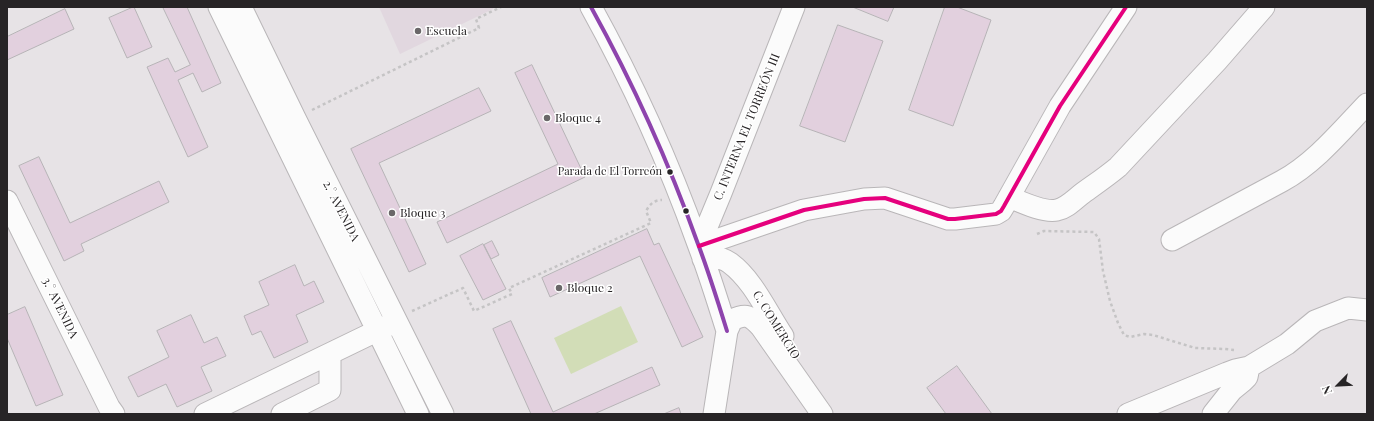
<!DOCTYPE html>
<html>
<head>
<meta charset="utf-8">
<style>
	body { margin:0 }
	#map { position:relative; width:1374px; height:421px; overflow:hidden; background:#e7e3e6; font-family:"Playfair Display",serif }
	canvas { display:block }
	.frame { position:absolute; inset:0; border:8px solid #272426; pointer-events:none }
	.north { position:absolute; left:1318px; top:365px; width:40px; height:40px; -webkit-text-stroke:3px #fff; paint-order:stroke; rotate:246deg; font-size:11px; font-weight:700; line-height:16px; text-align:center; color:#272426 }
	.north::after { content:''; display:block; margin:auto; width:14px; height:18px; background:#272426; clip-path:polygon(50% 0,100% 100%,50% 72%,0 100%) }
</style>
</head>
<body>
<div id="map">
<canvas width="1374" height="421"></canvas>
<div class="frame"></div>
<div class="north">N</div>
</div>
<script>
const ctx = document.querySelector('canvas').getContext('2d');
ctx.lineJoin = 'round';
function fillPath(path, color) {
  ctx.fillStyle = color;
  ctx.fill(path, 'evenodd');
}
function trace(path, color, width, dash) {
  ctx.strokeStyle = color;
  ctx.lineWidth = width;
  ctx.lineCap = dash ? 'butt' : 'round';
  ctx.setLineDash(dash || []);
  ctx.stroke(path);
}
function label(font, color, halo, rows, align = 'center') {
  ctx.font = font + ' "Playfair Display",serif';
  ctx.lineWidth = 3;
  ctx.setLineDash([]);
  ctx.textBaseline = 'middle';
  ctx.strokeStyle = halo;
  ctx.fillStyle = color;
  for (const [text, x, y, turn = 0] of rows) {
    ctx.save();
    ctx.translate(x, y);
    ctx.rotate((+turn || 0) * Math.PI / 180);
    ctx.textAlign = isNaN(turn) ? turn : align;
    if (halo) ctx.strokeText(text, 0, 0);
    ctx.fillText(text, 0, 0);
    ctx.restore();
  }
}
const built = new Path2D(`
	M379,7H494L493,9L400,54Z`);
const green = new Path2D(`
	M621,306L638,342L571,374L554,338Z`);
const building = new Path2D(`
	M134,7L152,47L127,58L109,18Z
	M163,7H187L221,83L202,92L193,73L178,80L208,147L188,157L147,67L168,58L175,72L190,65Z
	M853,7H894L888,21Z
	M945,7H957L991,20L953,126L909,110Z
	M65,9L74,29L7,60V37Z
	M838,25L883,41L845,142L800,126Z
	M532,65L585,177L447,243L437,222L558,164L515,73Z
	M479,88L491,111L379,163L426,264L409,272L351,149Z
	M39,157L70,223L159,181L169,202L81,244L84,251L64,261L19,166Z
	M647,229L654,245L659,243L703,337L682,347L640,256L550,297L542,278Z
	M492,241L499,255L491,259L484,245Z
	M483,244L506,289L483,300L460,256Z
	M295,265L304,286L314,281L324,302L296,315L308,342L274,358L261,331L252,335L244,316L269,305L259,282Z
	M25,307L63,395L36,406L7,338V315Z
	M191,315L204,343L217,337L226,356L201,367L212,391L177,407L166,384L138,397L128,377L169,357L157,331Z
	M511,321L553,412L652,367L660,385L594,414H531L493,329Z
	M957,366L992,414H946L927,388Z
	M679,408L681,414H664Z`);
const path = new Path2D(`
	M312,110L479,28L476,19L501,7
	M1037,234L1044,231L1094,232L1099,239L1103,271L1110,301L1118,323L1124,335L1130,337L1144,334L1153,335L1195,348L1225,349L1234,350
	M412,311L463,288L474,311L512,294L509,288L651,223L646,211C650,204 654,200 662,200`);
const minor = new Path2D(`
	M219,7L418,414
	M241,7L295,118L443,414
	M591,7C633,83 669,163 698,244C709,273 718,302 727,331
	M1009,197C1021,202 1044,213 1057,210C1067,208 1075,199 1083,193C1094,185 1106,177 1118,167L1217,61L1264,7
	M7,201L109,407L114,414
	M1172,240L1282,181C1315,163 1341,131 1367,104
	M699,246L804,210L864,199L885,198L948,219H955L996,214L1001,211L1004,206L1060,106L1126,7
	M699,246L721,193L794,7
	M703,259C712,257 722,257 730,263C753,280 767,312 783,336
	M205,414L389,325
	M282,414L330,390V354
	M714,414L727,331L732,320C746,313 751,316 761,327L822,414
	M1128,414L1227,373L1235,370L1249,367L1287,344L1315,321L1348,308L1367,310
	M1213,414L1232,390L1243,381L1247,377L1249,367`);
const bus1 = new Path2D(`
	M591,7C633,83 669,163 698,244C709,273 718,302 727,331`);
const bus2 = new Path2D(`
	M699,246L804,210L864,199L885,198L948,219H955L996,214L1001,211L1004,206L1060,106L1126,7`);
const markers = [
	[418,31,4,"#6a6769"],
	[547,118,4,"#6a6769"],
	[670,172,3.5,"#272426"],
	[686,211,3.5,"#272426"],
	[392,213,4,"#6a6769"],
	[559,288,4,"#6a6769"]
];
const busNames = [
	["Parada de El Torreón",662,172]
];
const poiNames = [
	["Escuela",426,31],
	["Bloque 4",555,118],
	["Bloque 3",400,213],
	["Bloque 2",567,288]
];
const streetNames = [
	["C. INTERNA EL TORREÓN III",747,127,-68],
	["2.° AVENIDA",341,211,63],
	["3.° AVENIDA",60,308,64],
	["C. COMERCIO",776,325,58]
];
fillPath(built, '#e1d7df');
fillPath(green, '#d2ddb7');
fillPath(building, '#e2d0de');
trace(building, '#b6b3b6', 1);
trace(minor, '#b9b6b8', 23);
trace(path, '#c5c4c5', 2.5, [3, 3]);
trace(minor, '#fbfbfb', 21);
trace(bus1, '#8e44ad', 4);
trace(bus2, '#e5007d', 4);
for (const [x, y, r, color] of markers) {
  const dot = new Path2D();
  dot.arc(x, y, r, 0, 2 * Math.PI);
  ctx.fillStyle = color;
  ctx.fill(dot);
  trace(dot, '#fff', 1.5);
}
label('11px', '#272426', '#fff', busNames, 'right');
label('12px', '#272426', '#fff', poiNames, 'left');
label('12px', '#272426', '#fff', streetNames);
</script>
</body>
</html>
